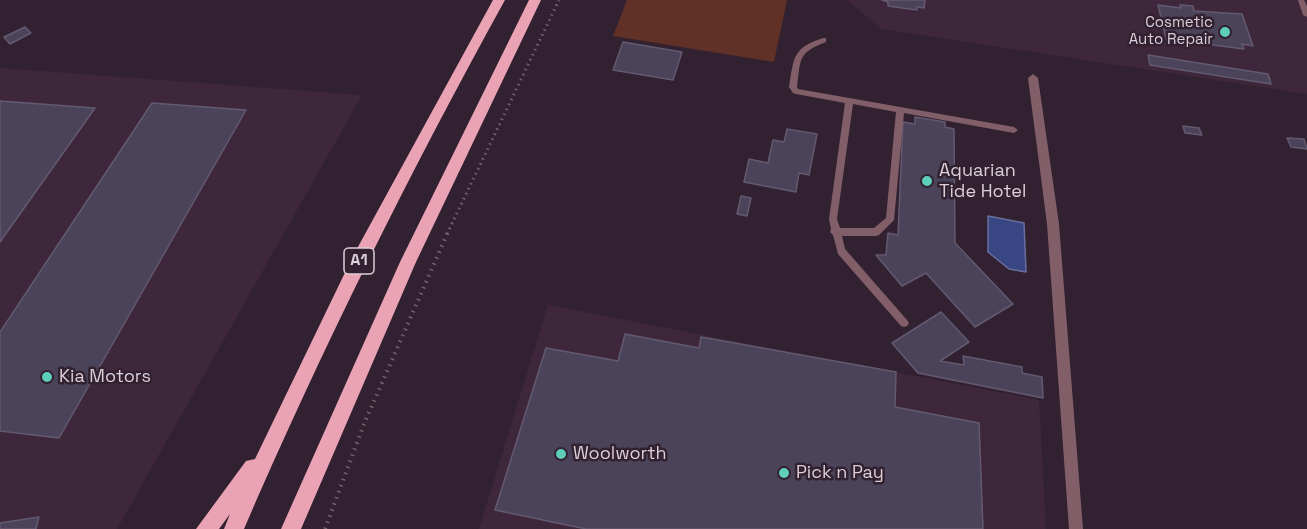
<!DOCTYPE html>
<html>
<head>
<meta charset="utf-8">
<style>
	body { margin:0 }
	canvas { display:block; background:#322130 }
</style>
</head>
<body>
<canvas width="1307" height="529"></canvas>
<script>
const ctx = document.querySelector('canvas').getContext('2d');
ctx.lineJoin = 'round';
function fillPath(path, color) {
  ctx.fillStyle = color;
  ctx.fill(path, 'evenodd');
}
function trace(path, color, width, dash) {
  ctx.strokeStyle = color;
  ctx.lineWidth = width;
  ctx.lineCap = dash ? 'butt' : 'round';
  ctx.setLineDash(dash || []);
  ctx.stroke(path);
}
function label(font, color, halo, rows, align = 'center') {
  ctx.font = font + ' "Space Grotesk",sans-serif';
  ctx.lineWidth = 5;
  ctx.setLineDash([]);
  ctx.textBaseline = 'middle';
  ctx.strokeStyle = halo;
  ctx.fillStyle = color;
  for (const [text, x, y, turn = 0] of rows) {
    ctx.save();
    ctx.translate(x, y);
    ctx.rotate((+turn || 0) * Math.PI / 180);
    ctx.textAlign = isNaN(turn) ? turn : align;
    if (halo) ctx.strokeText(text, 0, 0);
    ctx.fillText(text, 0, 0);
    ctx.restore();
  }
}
const built = new Path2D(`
	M847,0H1307V94L882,29Z
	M0,68L362,95L117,529H0Z
	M548,305L1039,400L1046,529H479Z`);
const green = new Path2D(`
	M627,0H787L774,62L613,36Z`);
const water = new Path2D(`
	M988,216L1024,223L1026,272L1009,269L988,252Z`);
const building = new Path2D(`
	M882,0H925L924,8L917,7V10L888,6V2Z
	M1158,5L1181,8L1180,5L1193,6L1194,11L1242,14L1253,46L1242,44L1244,49L1166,39Z
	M25,27L31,33L10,44L4,37Z
	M623,42L682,52L673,80L613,70Z
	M1148,55L1268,74L1271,84L1150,65Z
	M0,101L95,108L0,242Z
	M152,103L246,110L59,438L0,431V332Z
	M915,117L945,122V127L954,129L955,243L1013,304L975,327L926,273L902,286L876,255H886L888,233L898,235L903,122L915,124Z
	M1183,126L1199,128L1202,135L1185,133Z
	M787,129L817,134L809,175L799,173L796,192L744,182L749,159L768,163L773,140L784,142Z
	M1287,138L1304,139L1307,149L1291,147Z
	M741,196L751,198L747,216L737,214Z
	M941,312L969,342L940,361L964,365L963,356L1022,367V373L1042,377L1043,398L918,373L892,343Z
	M625,334L699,348L701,337L896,372L895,407L979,423L983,529H586L495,510L546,348L618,361Z
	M39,517L36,529H0V523Z`);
const pathFar1 = new Path2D(`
	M447,234L559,0`);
const path = new Path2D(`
	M325,529L364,424L448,232`);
const service = new Path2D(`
	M1298,0H1304L1307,6V17L1303,15Z
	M823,38H826V42C797,53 801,59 797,87L798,89L1014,127L1018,130L1014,133L904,113L894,220L879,235L876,236H842L845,249L907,320L909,323L907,326L904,327L901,326L838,254L833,235L830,232L831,229L829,219L845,103L796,94L793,93L789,87C794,58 792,48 823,38ZM853,104L896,112L886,218L874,228H840L837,219Z`);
const minor = new Path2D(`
	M1033,74L1038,78L1059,224L1083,529H1069L1047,224L1028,78Z`);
const trunk = new Path2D(`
	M493,0H505C410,172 322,348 244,529H224L230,514L219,529H196L246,461L255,459L353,256Z
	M529,0H541L416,262L301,529H281L400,262Z`);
const markers = [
	[1225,32,6,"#5cceba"],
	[927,181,6,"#5cceba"],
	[47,377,6,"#5cceba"],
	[561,454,6,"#5cceba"],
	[784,473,6,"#5cceba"]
];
const farPoinames = [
	["Cosmetic",1213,23],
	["Auto Repair",1213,40]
];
const shields = [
	[359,261,30]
];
const shieldNames = [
	["A1",359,261]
];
const poiNames = [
	["Aquarian",939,171],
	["Tide Hotel",939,192],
	["Kia Motors",59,377],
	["Woolworth",573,454],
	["Pick n Pay",796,473]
];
fillPath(built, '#3e273a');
fillPath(green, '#613026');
fillPath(water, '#384684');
trace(water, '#696f9d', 1.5);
fillPath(building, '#4b4359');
trace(building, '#635a71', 1.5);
trace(pathFar1, '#71626e', 3, [1.5, 4]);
trace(path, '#71626e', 4, [1.5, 5]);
fillPath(service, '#825f68');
fillPath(minor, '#825f68');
fillPath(trunk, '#e9a3b5');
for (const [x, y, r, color] of markers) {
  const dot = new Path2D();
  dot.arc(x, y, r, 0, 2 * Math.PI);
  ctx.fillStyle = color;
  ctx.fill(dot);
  trace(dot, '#322130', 2);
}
label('15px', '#dbcfd8', '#322130', farPoinames, 'right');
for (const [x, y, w] of shields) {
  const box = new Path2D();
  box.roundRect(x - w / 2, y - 13, w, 26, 4.5);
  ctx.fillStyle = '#322130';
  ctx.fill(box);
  trace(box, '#dbcfd8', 1.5);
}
label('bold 16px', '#dbcfd8', null, shieldNames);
label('18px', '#dbcfd8', '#322130', poiNames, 'left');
</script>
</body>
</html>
